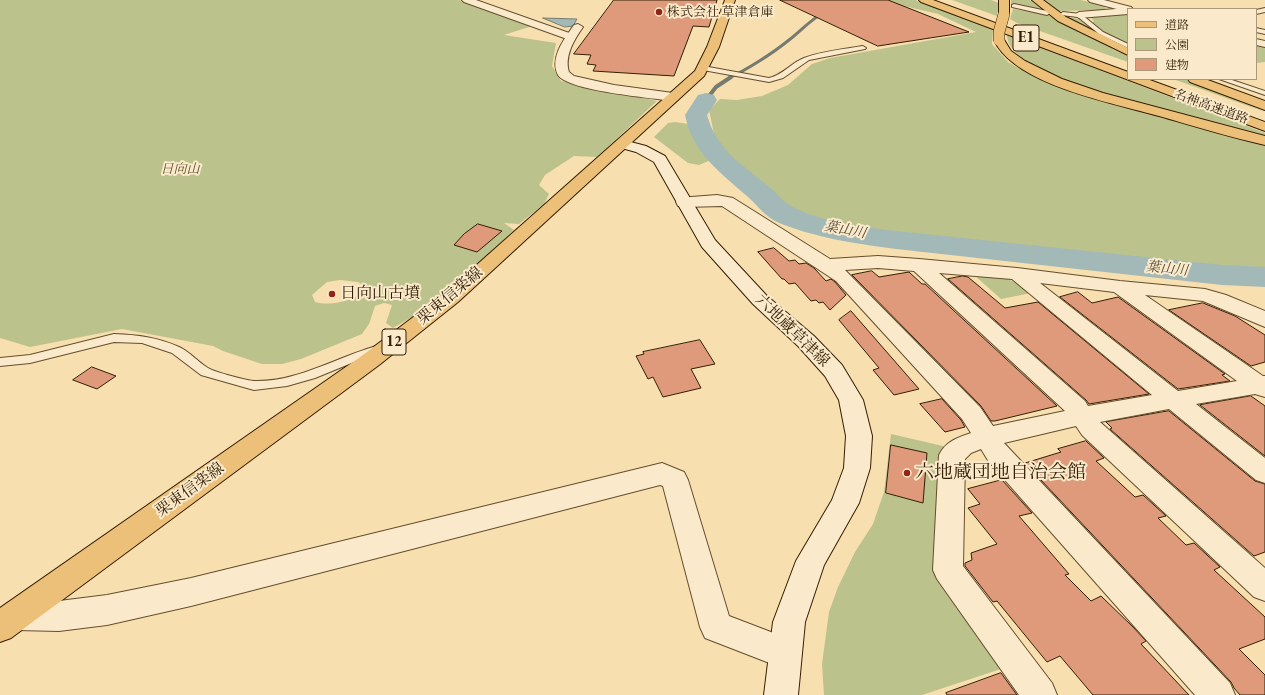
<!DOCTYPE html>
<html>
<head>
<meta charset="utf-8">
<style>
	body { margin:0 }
	#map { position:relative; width:1265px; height:695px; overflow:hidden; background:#f8dfaf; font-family:"EB Garamond","Noto Serif JP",serif }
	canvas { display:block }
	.legend { position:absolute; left:1127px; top:8px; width:130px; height:72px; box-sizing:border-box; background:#faeacb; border:1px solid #aa987b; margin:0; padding:5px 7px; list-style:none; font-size:12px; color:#331e03 }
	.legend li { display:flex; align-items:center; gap:8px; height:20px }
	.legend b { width:20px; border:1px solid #aa987b }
</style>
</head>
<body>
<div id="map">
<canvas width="1265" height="695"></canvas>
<ul class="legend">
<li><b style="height:5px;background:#ecc078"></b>道路</li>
<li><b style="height:11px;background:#bcc28c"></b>公園</li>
<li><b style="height:11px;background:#de9a7b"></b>建物</li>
</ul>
</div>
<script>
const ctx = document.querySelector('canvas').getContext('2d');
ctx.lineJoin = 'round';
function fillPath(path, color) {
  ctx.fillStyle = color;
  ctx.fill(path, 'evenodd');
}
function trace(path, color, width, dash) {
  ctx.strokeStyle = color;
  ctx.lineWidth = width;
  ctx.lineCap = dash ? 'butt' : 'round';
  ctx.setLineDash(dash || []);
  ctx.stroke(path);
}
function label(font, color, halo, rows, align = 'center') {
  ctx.font = font + ' "EB Garamond","Noto Serif JP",serif';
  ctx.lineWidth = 4;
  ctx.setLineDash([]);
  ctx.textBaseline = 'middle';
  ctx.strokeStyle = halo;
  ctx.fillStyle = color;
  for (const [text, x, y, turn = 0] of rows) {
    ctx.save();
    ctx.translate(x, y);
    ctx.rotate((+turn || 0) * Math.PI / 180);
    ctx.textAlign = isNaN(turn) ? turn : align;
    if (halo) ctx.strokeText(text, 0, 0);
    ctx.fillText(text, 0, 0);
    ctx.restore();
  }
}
const green = new Path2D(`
	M0,0H459L532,26L504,35L556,43L552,66L561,81L657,101L597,157L574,156L545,175L539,185L549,194L544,204L519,224L504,223L514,230L453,288L421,312L393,328L386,323L392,305L384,303L375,306L369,324L362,334L301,359L282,364H262L223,351L213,346L122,329L30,347L0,338ZM340,280L358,282L363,285V292C349,302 331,306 315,302L312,295L327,282Z
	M881,0H915L993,30L992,44L1008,62L1036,78L1059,87L1114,104L1265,146V271L1184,266L939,241L831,225L800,214L767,190L733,161L716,143L709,110L720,99L737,100L762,96L788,85L812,64L830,58L976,32L938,14L904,6L882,8Z
	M952,0H991L999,3L997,16Z
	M1011,0H1030L1043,10L1016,5L1011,7Z
	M1042,0H1081L1104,6L1106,10L1059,11Z
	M1013,9L1080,19L1092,29L1109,40L1112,49L1128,56V62L1017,23L1010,19Z
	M1128,14V45L1105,33L1092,23L1094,21L1091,18V17Z
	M1007,35L1265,133V138C1228,127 1190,117 1153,107C1115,97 1077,87 1042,70C1030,64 1007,51 1007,35Z
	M1256,45L1265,47V62L1256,63Z
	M1173,79H1185L1265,112Z
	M675,122L689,124L700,145L713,159L699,165L688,163L654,137L668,123Z
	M974,275C1001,277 1008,275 1031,293L1001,299Z
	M891,434L943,446L941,549L1007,667L922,695H824L822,664L829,612L838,587L855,552L873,524L884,492Z`);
const water = new Path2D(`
	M543,18L577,19L573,26L565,27Z`);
const streamFar1 = new Path2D(`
	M729,78C748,69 773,53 789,40C801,31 810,20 823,13`);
const stream = new Path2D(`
	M706,100L716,87L731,77`);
const river = new Path2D(`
	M706,93L714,95L717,100L707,115C717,150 740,163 767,185C777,193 784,203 795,208C826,223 863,227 896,231L1222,265L1265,267V287L1222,285L896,249C858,244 810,237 775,221C764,215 757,205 748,197C720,172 693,154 685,115L698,95Z`);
const building = new Path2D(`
	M614,0H717L709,27L693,26L674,76L593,71L596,65L587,64L591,55L574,54Z
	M780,0H888L969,32L878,46Z
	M478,224L502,231L477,252L454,245L464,234Z
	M774,248L789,261L795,260L799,264L806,263L814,268L826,281L831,279L835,282L846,295L830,310L823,302L819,303L816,300L811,301L795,283L789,284L784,279H782L758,252Z
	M872,271L879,277L909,272L922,284H925L1057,406L995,421H991L981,406L852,275Z
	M963,276L968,277L1005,308L1038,302L1149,394L1089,404L1086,400L948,279Z
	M1078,292L1092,303L1118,297L1225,374L1222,375L1230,381L1178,389L1060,297Z
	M1203,303L1235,316L1265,335V362L1251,366L1169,310Z
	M851,311L919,389L894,395L873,370L879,368L839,320Z
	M700,340L715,364L691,369L701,388L663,397L653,377L648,379L636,356L644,354L643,352Z
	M92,367L116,376L97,389L73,380Z
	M1251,396L1265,406V456L1200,405Z
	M942,399L961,420L965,427L945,432L920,404Z
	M1169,411L1255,481L1265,484V552L1254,556L1110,429L1112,428L1106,422Z
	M1086,441L1104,458L1096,461L1135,497L1143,495L1166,516L1158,518L1186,545L1194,543L1220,567L1214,570L1265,617V639L1239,649L1265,675V695H1240L1234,688L1231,682L1025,463L1061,452L1058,449Z
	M891,445L927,453L923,503L886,493Z
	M1002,480L1032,513L1019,516L1069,574L1065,575L1091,601L1101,596L1133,627L1146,641L1141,644L1189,695H1093L1060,656L1047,662L997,601L993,602L965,566V563L972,560L971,553L997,544L968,508L980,504L968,489Z
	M1001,673L1017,695H947L946,693Z`);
const service = new Path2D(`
	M1014,4L1047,11L1050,13L1047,15L1012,7V5Z
	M1265,8V12L1256,14V10Z
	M1063,12L1081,14L1103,32L1128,44V48L1099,34L1078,17L1061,15L1060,14Z
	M1256,28L1265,30V34L1256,32Z
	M863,46L866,48L865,49L809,60L783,78L769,82L703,70L700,68L703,66L769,78C783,75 791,63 804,58C823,51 844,49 863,46Z
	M1219,79H1229L1265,91V95Z
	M114,334C138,335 157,337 179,347C190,352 198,362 208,368C214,372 248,381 255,381C299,382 338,356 380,345L384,346L386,349L384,352L354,362L315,378L287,386L254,390L201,375L172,353L142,343L114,342L30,363L0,366V358L30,355Z`);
const minor = new Path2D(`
	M1128,8L1132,9H1128V14L1079,18L1074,15L1079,12Z
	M578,24L583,27C574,40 564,56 569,72L574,76L614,85L673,93L678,94L679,97L678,100L673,101C653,98 568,91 558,75C549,58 565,38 574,25Z
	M717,195L733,198L830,259L878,256L919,259L1017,268L1120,281L1205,289L1226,295L1265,311V327L1203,301L1145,295L1263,376H1265V397L1255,394L1196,404L1265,458V483L1256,480L1169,409L1100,422L1265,568V601L1254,597L1082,435L1076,426L1004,443L1230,683L1235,695H1195L989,462L981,449L971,453L965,459L963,566L1052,683L1057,695H1019L937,579L933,570L939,455C946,441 957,438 971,433L962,419L836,281L722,206L684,207L678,206L676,202L678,198ZM878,268L914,271L1065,411L993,426L980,407L845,270ZM939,273L1012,279L1152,395L1088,406L1085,401ZM1040,283L1114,292L1237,381L1178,391Z
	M662,463L684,472L688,480L729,616L797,642L801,653L797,664L785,669L705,638L700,627L663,486L660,485L191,606L107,625L59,631L17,630L6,626L1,615L6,604L17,600L59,601L107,595L191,578Z`);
const tertiary = new Path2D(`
	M462,0H476L575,35L576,37L571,40L567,39L464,2Z
	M1088,0H1104L1131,7L1133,9H1128V12L1090,2Z
	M1256,39L1265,41V47L1256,45Z`);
const secondary = new Path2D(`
	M623,140L646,146L665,156L715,240L767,296L814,336L842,365L863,400L872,436L870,468L859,503L824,565L805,622L798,695H764L773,622L796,561L832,500L844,468L846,436L839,400L825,376L798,346L753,304L702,247L654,162L636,152L618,147L616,144L618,141Z`);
const primary = new Path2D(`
	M725,0H735L719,47L704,76L458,302L379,365L11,638L0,642V608L363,355L444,294L695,71L707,47Z`);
const motorway = new Path2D(`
	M919,0H933L1128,72V79H1147L1265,122V131L921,2Z
	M999,0H1009V14L1008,16L1004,17L999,14Z
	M1032,0H1043L1066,17L1128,48V55L1058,21Z
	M999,37L1003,38L1011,51L1025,61L1062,79L1103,93L1265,136V145C1229,137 1194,126 1159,116C1113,103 1015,85 994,40Z
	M1188,79H1205L1265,101V110L1190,82Z`);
const motorwayBridge = new Path2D(`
	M999,40V32L1004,14`);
const markers = [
	[659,12,4,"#8f2418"],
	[332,294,4,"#8f2418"],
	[907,473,4,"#8f2418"]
];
const farPoinames = [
	["株式会社 草津倉庫",667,12]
];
const farStreetnames = [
	["名神高速道路",1211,107,20]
];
const farParknames = [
	["日向山",180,169]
];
const farWaternames = [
	["葉山川",845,230,11],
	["葉山川",1167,269,6]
];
const shields = [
	[1026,38,26],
	[394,342,24]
];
const shieldNames = [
	["E1",1026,38],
	["12",394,342]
];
const poiNames = [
	["日向山古墳",340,294]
];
const streetNames = [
	["栗東信楽線",450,296,-40],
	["六地蔵草津線",792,331,44],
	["栗東信楽線",190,490,-36]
];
const nearPoinames = [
	["六地蔵団地自治会館",915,473]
];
fillPath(green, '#bcc28c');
fillPath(water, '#a3b9b7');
trace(water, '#767b6f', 1);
trace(streamFar1, '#767b6f', 3);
trace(stream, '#767b6f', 4);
fillPath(river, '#a3b9b7');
fillPath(building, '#de9a7b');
trace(building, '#331e03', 1);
trace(service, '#644e2e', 2);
trace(minor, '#644e2e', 2);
trace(tertiary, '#644e2e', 2);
trace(secondary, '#331e03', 2);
trace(primary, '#331e03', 2);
trace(motorway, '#331e03', 2);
fillPath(service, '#faeacb');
fillPath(minor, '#faeacb');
fillPath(tertiary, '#faeacb');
fillPath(secondary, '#faeacb');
fillPath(primary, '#ecc078');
fillPath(motorway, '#ecc078');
trace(motorwayBridge, '#331e03', 12, []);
trace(motorwayBridge, '#ecc078', 11);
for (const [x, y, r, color] of markers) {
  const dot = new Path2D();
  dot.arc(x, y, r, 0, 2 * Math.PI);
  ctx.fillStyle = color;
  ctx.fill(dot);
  trace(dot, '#faeacb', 1.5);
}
label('13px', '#331e03', '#faeacb', farPoinames, 'left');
label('13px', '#331e03', '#faeacb', farStreetnames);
label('italic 13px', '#5c4f2c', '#faeacb', farParknames);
label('italic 14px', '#554c39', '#faeacb', farWaternames);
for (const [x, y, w] of shields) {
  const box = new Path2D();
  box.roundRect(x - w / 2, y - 13, w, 26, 3);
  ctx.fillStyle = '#faeacb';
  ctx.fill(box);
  trace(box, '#331e03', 1);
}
label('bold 15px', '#331e03', null, shieldNames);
label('16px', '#331e03', '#faeacb', poiNames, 'left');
label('16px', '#331e03', '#faeacb', streetNames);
label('19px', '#331e03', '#faeacb', nearPoinames, 'left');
</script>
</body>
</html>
